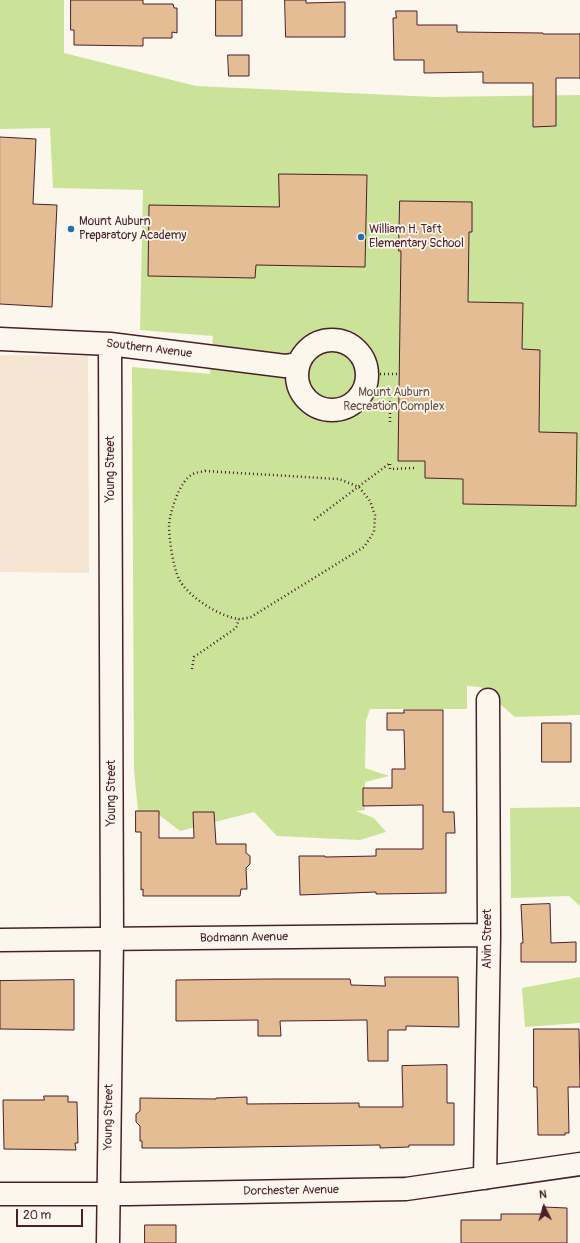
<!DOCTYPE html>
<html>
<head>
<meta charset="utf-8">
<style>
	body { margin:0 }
	#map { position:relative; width:580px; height:1243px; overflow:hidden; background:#fbf7ec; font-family:Pangolin,sans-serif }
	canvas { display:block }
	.north { position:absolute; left:524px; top:1187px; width:40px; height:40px; -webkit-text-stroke:3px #fbf7ec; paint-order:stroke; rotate:355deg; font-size:11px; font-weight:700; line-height:16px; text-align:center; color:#4a1f2b }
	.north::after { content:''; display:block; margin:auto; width:14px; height:18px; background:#4a1f2b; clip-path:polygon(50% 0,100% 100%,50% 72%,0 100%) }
	.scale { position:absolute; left:16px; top:1209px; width:67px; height:18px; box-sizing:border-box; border:2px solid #4a1f2b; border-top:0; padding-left:5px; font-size:12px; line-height:14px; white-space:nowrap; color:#4a1f2b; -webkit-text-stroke:3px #fbf7ec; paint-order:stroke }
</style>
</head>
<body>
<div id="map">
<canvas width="580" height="1243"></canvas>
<div class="north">N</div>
<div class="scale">20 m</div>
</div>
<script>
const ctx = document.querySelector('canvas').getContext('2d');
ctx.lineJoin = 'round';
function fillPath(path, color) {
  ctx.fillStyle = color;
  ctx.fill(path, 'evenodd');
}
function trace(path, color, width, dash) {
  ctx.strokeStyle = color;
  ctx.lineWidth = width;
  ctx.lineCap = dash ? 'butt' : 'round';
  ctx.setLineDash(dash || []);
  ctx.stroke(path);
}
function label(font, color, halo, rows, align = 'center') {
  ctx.font = font + ' Pangolin,sans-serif';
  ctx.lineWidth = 3.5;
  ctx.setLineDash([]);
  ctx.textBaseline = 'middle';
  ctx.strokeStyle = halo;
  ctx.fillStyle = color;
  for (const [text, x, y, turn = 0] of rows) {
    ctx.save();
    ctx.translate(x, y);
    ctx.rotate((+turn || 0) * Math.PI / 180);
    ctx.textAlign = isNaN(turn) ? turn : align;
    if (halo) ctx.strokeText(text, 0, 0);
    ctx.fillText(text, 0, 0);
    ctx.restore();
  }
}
const built = new Path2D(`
	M0,355L88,356L89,573L0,572Z`);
const green = new Path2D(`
	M0,0H64V53L196,86L435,97L580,95V715L515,717L480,687L467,686V709H370L366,720L365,768L389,776L365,782V810L356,811L374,818L386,832L360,840L277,836L254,812L180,831L154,811H138L134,770L132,367L210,374L213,336L140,330L143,190L53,188L50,128L0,129Z
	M580,807V906L569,896L511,898L510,808Z
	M580,977V1023L525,1027L522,988Z`);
const building = new Path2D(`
	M71,0H143V4H173L174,8H177V33L172,32V38H143V46L74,45V30H71Z
	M216,0H242V36H216Z
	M285,0H306V3L345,2V37H286Z
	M396,11H417V25H457V32L543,33V34H580V78H556V126L533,127V83H483V72L424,73V60H394L393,18H396Z
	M228,55H249V76H229Z
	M0,137L36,139L33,204L57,205L52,307L0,304Z
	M279,174L367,175L365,267L256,265L255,278L148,276L149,205L279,207Z
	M400,201L472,202V232H469L468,302L523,303L522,349L540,350L539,432L577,433L576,506L463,504V479L425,478V461H398L401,251H399Z
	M404,710H443V812H454L455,833H446V893L376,894V892L300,895L299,856H325V857L376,856V849H423V805L363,806V788H392V769H405L404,730H387V713H404Z
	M542,723H571V762H542Z
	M136,811H159V838H194L193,812H214L216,844H246V853L250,856V864L246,868L247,889H241L240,896H143V889L141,890V832H136Z
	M550,904L551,943L576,942V962H521V943H523L521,905Z
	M385,977H458L459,1027L406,1026V1030H388V1061H368L367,1020L280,1021L281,1036H258V1020L176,1021V980L271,979H350L351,985L385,986Z
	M74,980V1030L0,1029V981Z
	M534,1029H579L580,1087H568L569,1133H565V1135H538L537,1087H534Z
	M447,1065V1103H454V1145H409V1147L380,1148V1145L178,1148H142V1141H140V1126L136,1122V1114L140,1111V1098L216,1099V1098L247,1097V1104L359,1103V1107H403L402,1066Z
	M44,1096H68V1102H77L78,1143H75L76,1150L4,1149L3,1100H44Z
	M543,1207L567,1208V1243H461V1220H501V1214H543Z
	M145,1225H176V1243H145Z`);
const path = new Path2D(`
	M365,244L401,245
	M368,374H399
	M390,422V388
	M390,464V469L415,468
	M205,471L339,479L359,487L370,501L375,515L374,532L364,547L251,617C247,618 242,619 239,619C220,617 187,596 179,579C173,567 169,539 169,525C170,511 180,480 193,474C197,472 202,472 205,471Z
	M314,520L390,463
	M192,669L194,657L236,628L239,619`);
const minor = new Path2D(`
	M0,339L110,344L285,366L297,364
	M297 375a35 35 0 1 1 70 0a35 35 0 1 1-70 0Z
	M0,940L489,935
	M485,1178L489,935L488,700
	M0,1194H129L406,1189L580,1164
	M108,1243L112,939L110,344`);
const markers = [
	[71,229,4,"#1f6fb2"],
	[361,237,4,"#1f6fb2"]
];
const poiNames = [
	["Mount Auburn",79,222],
	["Preparatory Academy",79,236],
	["William H. Taft",369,230],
	["Elementary School",369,244]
];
const streetNames = [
	["Southern Avenue",149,349,7],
	["Young Street",111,469,-90],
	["Young Street",112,793,-90],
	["Bodmann Avenue",244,938,-1],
	["Alvin Street",488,939,-90],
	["Young Street",109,1117,-89],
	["Dorchester Avenue",291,1191,-1]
];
const parkNames = [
	["Mount Auburn",394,393],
	["Recreation Complex",394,407]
];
fillPath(built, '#f4e6d2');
fillPath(green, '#cae399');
fillPath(building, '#e4bd95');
trace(building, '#4a1f2b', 1);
trace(minor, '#4a1f2b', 25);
trace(path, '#4a1f2b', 2.5, [1, 3]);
trace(minor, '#fbf7ec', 22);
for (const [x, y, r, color] of markers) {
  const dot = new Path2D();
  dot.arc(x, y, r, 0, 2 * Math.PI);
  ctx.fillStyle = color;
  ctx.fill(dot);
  trace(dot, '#fbf7ec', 1.5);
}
label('12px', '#4a1f2b', '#fbf7ec', poiNames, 'left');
label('12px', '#4a1f2b', '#fbf7ec', streetNames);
label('12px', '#6a5046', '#fbf7ec', parkNames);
</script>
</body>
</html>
